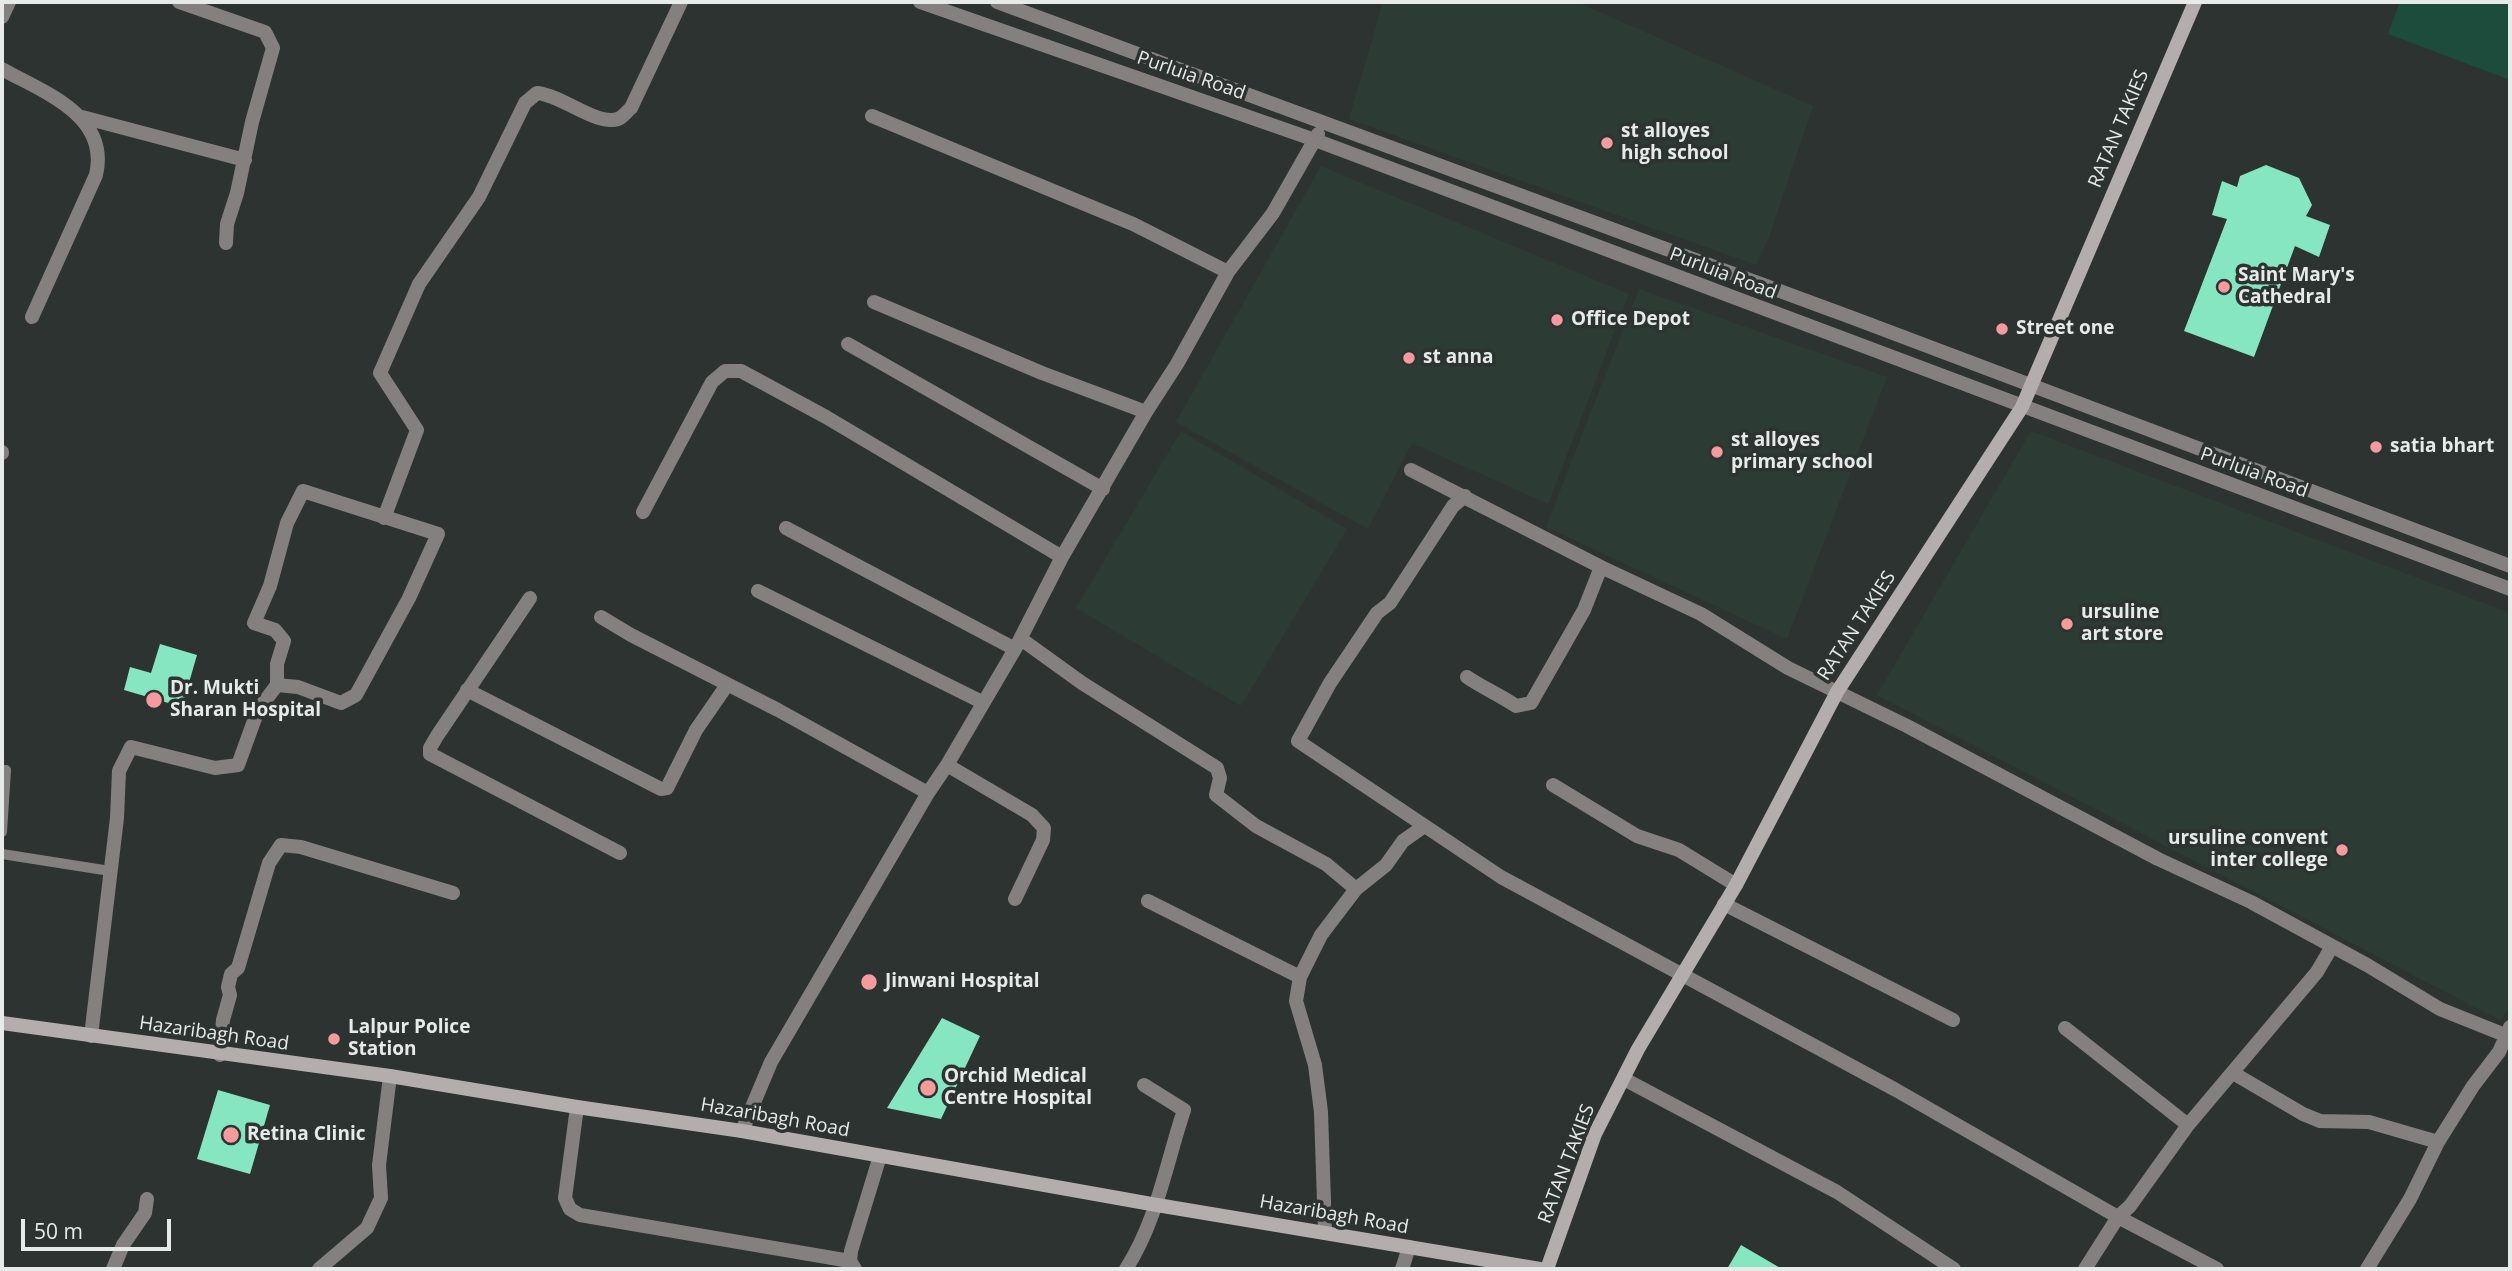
<!DOCTYPE html>
<html>
<head>
<meta charset="utf-8">
<style>
	body { margin:0 }
	#map { position:relative; width:2512px; height:1271px; overflow:hidden; background:#2d3331; font-family:"Open Sans",sans-serif }
	canvas { display:block }
	.frame { position:absolute; inset:0; border:4px solid #e6eae9; pointer-events:none }
	.scale { position:absolute; left:21px; top:1219px; width:150px; height:32px; box-sizing:border-box; border:4px solid #e6eae9; border-top:0; padding-left:9px; font-size:21px; line-height:24px; white-space:nowrap; color:#e6eae9; -webkit-text-stroke:5px #2d3331; paint-order:stroke }
</style>
</head>
<body>
<div id="map">
<canvas width="2512" height="1271"></canvas>
<div class="frame"></div>
<div class="scale">50 m</div>
</div>
<script>
const ctx = document.querySelector('canvas').getContext('2d');
ctx.lineJoin = 'round';
function fillPath(path, color) {
  ctx.fillStyle = color;
  ctx.fill(path, 'evenodd');
}
function trace(path, color, width, dash) {
  ctx.strokeStyle = color;
  ctx.lineWidth = width;
  ctx.lineCap = dash ? 'butt' : 'round';
  ctx.setLineDash(dash || []);
  ctx.stroke(path);
}
function label(font, color, halo, rows, align = 'center') {
  ctx.font = font + ' "Open Sans",sans-serif';
  ctx.lineWidth = 7;
  ctx.setLineDash([]);
  ctx.textBaseline = 'middle';
  ctx.strokeStyle = halo;
  ctx.fillStyle = color;
  for (const [text, x, y, turn = 0] of rows) {
    ctx.save();
    ctx.translate(x, y);
    ctx.rotate((+turn || 0) * Math.PI / 180);
    ctx.textAlign = isNaN(turn) ? turn : align;
    if (halo) ctx.strokeText(text, 0, 0);
    ctx.fillText(text, 0, 0);
    ctx.restore();
  }
}
const built = new Path2D(`
	M1383,2H1577L1813,106L1768,240L1756,265L1349,119Z
	M1321,166L1629,294L1548,504L1412,443L1368,529L1176,422Z
	M1639,289L1887,377L1787,639L1546,527Z
	M1181,431L1347,529L1241,706L1076,608Z
	M2031,431L2510,613V1005L2501,1021L1877,695Z`);
const green = new Path2D(`
	M2400,2H2510V80L2388,34Z`);
const building = new Path2D(`
	M2266,165L2299,178L2312,205L2306,216L2330,225L2319,257L2295,246L2254,357L2184,331L2227,219L2212,215L2222,181L2237,187L2240,176Z
	M160,644L197,655L182,707L124,690L130,667L151,673Z
	M942,1018L980,1036L941,1119L887,1108Z
	M218,1090L270,1105L250,1174L197,1159Z
	M1741,1245L1782,1269H1727Z`);
const lane = new Path2D(`
	M2,770H6L2,832
	M2,854L110,871`);
const street = new Path2D(`
	M179,2L265,32L273,48L252,122L237,193L227,224L226,243
	M920,2L1315,140L2510,589
	M997,2L1853,318L2510,566
	M2,17L9,2
	M2,69C43,92 110,115 96,175L32,317
	M872,116L1133,224L1228,272
	M82,117L245,160
	M874,302L1042,373L1146,412
	M848,344L1103,489
	M2,452V453
	M1411,470L1601,567L1701,614L1788,668L1907,726L2158,859L2251,902L2367,965L2440,1009L2510,1037
	M1465,496L1453,506L1390,603L1377,613L1330,683L1298,741L1501,877L1896,1090L2118,1217L2217,1269
	M643,512L712,382L725,371H741L826,417L1062,557
	M384,518L417,430L380,373L419,284L479,197L525,103L537,93C562,95 596,126 618,119C623,117 627,111 631,108L681,2
	M786,528L1015,649
	M758,591L982,702
	M530,598L437,736L430,748V754L620,853
	M601,617L631,635L778,710L928,793
	M1021,639L1082,683L1217,768L1220,778L1216,795L1256,826L1326,864L1356,889
	M1467,677C1483,688 1500,695 1516,706L1531,703L1584,610L1601,567
	M467,690L661,789L667,788L696,730L727,685
	M947,765L1032,815L1044,828L1043,840L1015,899
	M1553,785L1637,836L1679,850L1736,885
	M1148,901L1300,977
	M1724,904L1953,1020
	M2065,1028L2188,1125
	M91,1036L117,818L119,771L131,747L215,768L238,765L258,710L277,685L298,687L341,703L356,695L409,598L438,534L303,491L287,523L270,586L254,623L275,630L284,641L277,664V685
	M220,1055L223,1020L230,995L228,987L231,974L238,968L269,863L281,845L301,847L453,893
	M2233,1073L2303,1114L2320,1121L2369,1122L2438,1142
	M1624,1079L1837,1192L1954,1269
	M577,1107L565,1198L570,1209L580,1215L850,1261
	M742,1131L771,1062L928,793L947,765L1015,649L1062,557L1146,412L1177,364L1228,272L1273,213L1318,134
	M1325,1232L1321,1112L1315,1065L1296,1001L1300,977L1321,935L1356,889L1386,865L1403,841L1423,827
	M113,1269L123,1245L145,1213L147,1199
	M319,1269L367,1228L381,1198L379,1165L390,1076
	M855,1269L850,1261L851,1251L880,1156
	M1126,1269C1157,1221 1166,1164 1184,1110L1144,1085
	M1402,1269L1409,1247
	M2085,1269L2118,1217L2130,1206L2188,1125L2317,972L2331,948
	M2367,1269L2410,1199L2438,1142L2473,1086L2499,1052L2510,1027`);
const secondary = new Path2D(`
	M2,1023L390,1076L577,1107L742,1131L1157,1205L1540,1269
	M1547,1269L1595,1134L1638,1049L1736,885L1837,692L2022,407L2195,2`);
const markers = [
	[1607,143,7,"#f59b9d"],
	[2224,287,7,"#f59b9d"],
	[1557,320,7,"#f59b9d"],
	[2002,329,7,"#f59b9d"],
	[1409,358,7,"#f59b9d"],
	[2376,447,7,"#f59b9d"],
	[1717,452,7,"#f59b9d"],
	[2067,624,7,"#f59b9d"],
	[154,700,9,"#f59b9d"],
	[2342,850,7,"#f59b9d"],
	[869,982,9,"#f59b9d"],
	[334,1039,7,"#f59b9d"],
	[928,1088,9,"#f59b9d"],
	[231,1135,9,"#f59b9d"]
];
const streetNames = [
	["Purluia Road",1191,76,19],
	["RATAN TAKIES",2119,129,-67],
	["Purluia Road",1723,274,21],
	["Purluia Road",2254,473,20],
	["RATAN TAKIES",1857,626,-57],
	["Hazaribagh Road",214,1034,8],
	["Hazaribagh Road",775,1118,10],
	["RATAN TAKIES",1567,1164,-69],
	["Hazaribagh Road",1334,1215,10]
];
const poiNames = [
	["st alloyes",1621,132],
	["high school",1621,154],
	["Saint Mary's",2238,276],
	["Cathedral",2238,298],
	["Office Depot",1571,320],
	["Street one",2016,329],
	["st anna",1423,358],
	["st alloyes",1731,441],
	["primary school",1731,463],
	["satia bhart",2390,447],
	["ursuline",2081,613],
	["art store",2081,635],
	["Dr. Mukti",170,689],
	["Sharan Hospital",170,711],
	["ursuline convent",2328,839,"right"],
	["inter college",2328,861,"right"],
	["Jinwani Hospital",885,982],
	["Lalpur Police",348,1028],
	["Station",348,1050],
	["Orchid Medical",944,1077],
	["Centre Hospital",944,1099],
	["Retina Clinic",247,1135]
];
fillPath(built, '#2d3b35');
fillPath(green, '#1c4c3b');
fillPath(building, '#85e6c1');
trace(lane, '#848080', 10);
trace(street, '#848080', 14);
trace(secondary, '#b3adad', 14);
for (const [x, y, r, color] of markers) {
  const dot = new Path2D();
  dot.arc(x, y, r, 0, 2 * Math.PI);
  ctx.fillStyle = color;
  ctx.fill(dot);
  trace(dot, '#2d3331', 2.5);
}
label('19px', '#e6eae9', '#2d3331', streetNames);
label('bold 19px', '#e6eae9', '#2d3331', poiNames, 'left');
</script>
</body>
</html>
